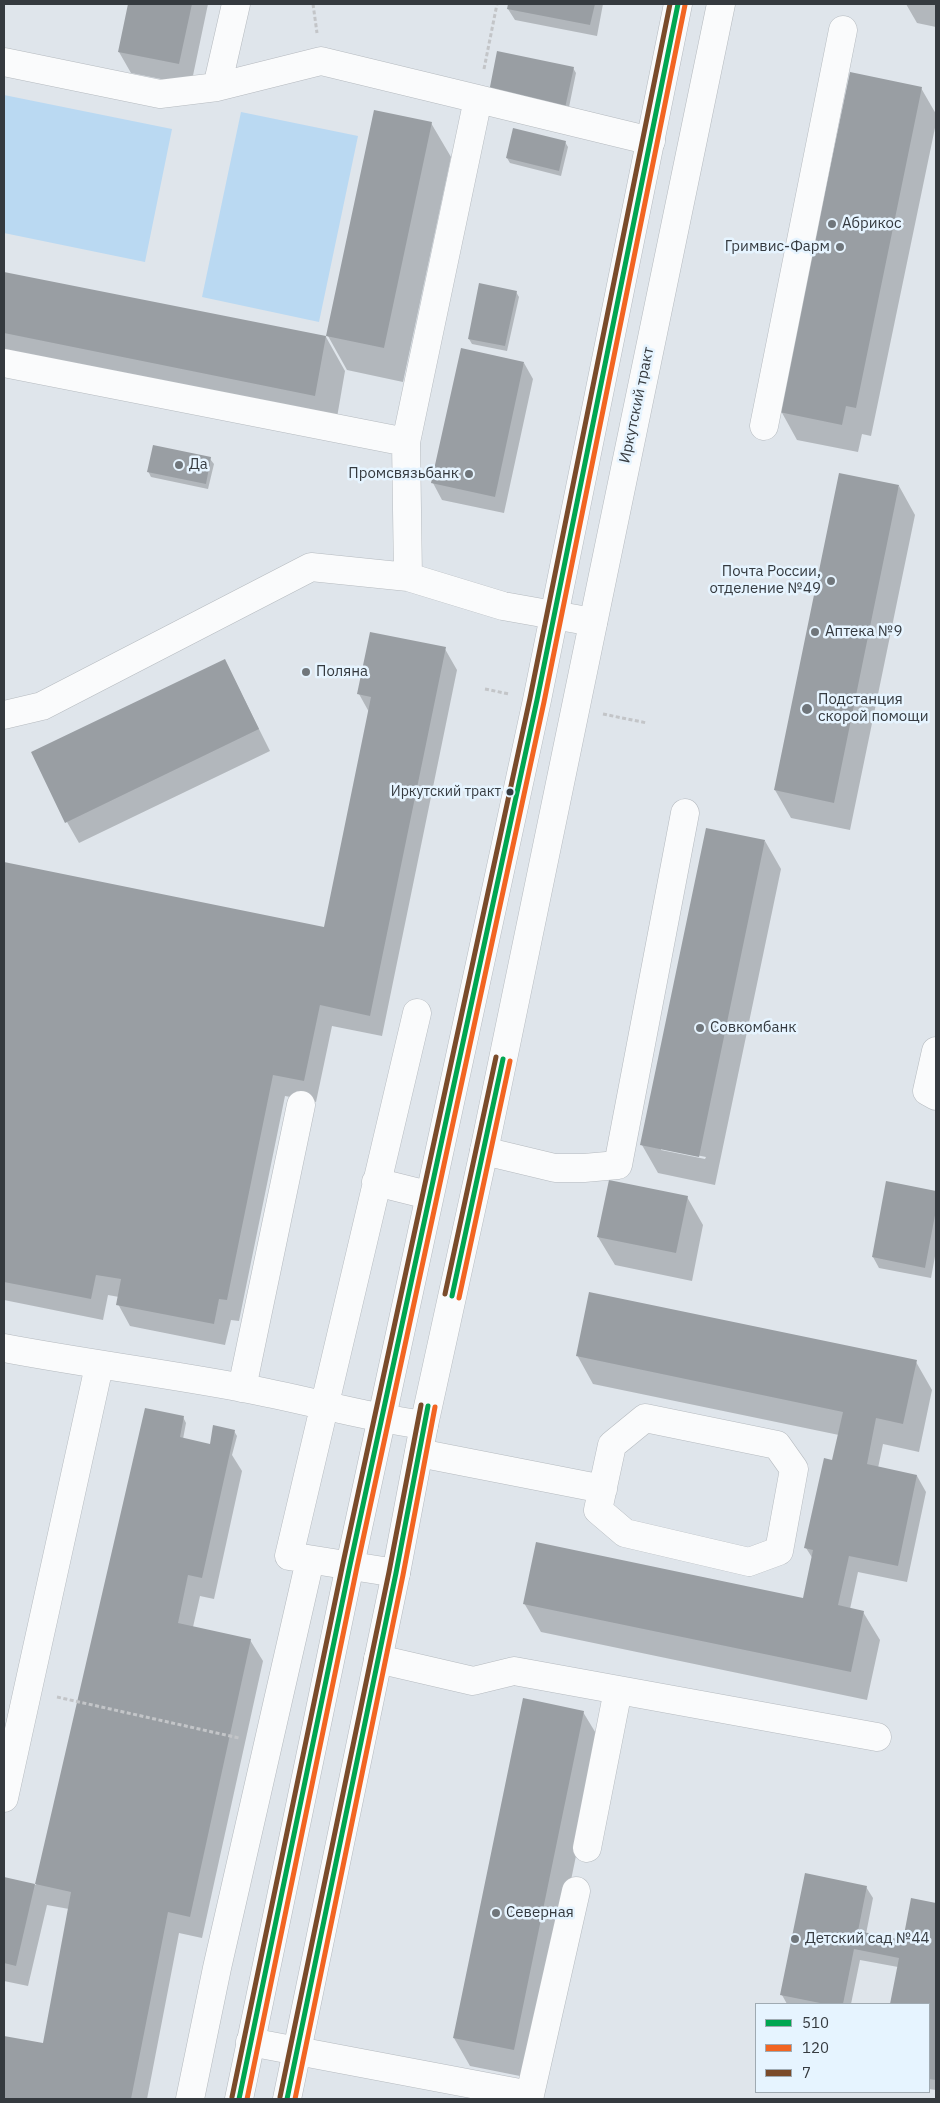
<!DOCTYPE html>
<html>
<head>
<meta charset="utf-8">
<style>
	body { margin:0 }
	#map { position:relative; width:940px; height:2103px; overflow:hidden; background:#dfe5eb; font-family:"IBM Plex Sans",sans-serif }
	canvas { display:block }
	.frame { position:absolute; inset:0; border:5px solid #353a3f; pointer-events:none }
	.legend { position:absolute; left:755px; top:2003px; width:175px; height:90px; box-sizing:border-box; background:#e6f4ff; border:1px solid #9faab2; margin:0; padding:6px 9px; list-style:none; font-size:15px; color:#353a3f }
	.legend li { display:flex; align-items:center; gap:10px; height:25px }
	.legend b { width:25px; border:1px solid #9faab2 }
</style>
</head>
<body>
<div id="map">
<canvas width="940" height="2103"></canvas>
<div class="frame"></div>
<ul class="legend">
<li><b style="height:6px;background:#00a651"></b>510</li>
<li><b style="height:6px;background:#f26522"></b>120</li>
<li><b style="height:6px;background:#7a4b2a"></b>7</li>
</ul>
</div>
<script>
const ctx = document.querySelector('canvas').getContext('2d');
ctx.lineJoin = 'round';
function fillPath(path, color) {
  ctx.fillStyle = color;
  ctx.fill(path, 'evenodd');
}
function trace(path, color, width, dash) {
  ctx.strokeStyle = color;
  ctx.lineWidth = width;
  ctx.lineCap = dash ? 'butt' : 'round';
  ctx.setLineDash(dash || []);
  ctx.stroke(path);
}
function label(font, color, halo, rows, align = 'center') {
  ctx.font = font + ' "IBM Plex Sans",sans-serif';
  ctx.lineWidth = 5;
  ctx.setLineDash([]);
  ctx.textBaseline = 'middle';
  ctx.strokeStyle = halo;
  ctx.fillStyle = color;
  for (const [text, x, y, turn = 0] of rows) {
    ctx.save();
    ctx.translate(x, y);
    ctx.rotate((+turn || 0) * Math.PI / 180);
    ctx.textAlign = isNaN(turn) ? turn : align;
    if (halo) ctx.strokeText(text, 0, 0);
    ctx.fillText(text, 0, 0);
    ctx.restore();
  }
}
const green = new Path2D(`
	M4,95L172,129L145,262L4,233Z
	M241,112L358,136L319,322L202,297Z`);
const shadow = new Path2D(`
	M129,4H208L191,85L131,73L119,52Z
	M509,4H603L597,36L515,20L508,9Z
	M906,4H936V27L917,23Z
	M498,53L573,68L576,73L568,112Z
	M921,88L936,114V123L871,436L862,434L858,452L797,440L781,411Z
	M431,123L451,157L403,382L347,370L328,336Z
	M565,142L568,147L561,176L510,163L507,158Z
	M4,273L326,337L345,371L335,429L4,363Z
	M516,292L519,297L507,351L472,344L469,339Z
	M524,363L533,379L504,513L442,500L433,483Z
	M210,459L214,464L208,489L151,477L148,471Z
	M899,486L915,515L850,830L791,818L775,790Z
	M445,649L457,670L382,1036L332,1026L316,1102L285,1096L239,1321L231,1320L225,1345L130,1326L118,1304L119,1297L108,1295L103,1320L4,1300V863L325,929L369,712L359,694Z
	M225,661L270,751L79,843L67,822Z
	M765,841L781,869L715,1185L658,1173L642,1145ZM661,1148L706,1157L705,1159L661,1150Z
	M887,1183L936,1192V1251L931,1278L879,1268L873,1257Z
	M687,1197L703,1225L692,1281L615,1265L598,1237Z
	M577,1355L916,1362L932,1390L919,1452L883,1444L878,1468L917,1476L926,1492L907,1582L858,1572L850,1609L863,1612L880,1640L867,1700L541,1632L524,1603L806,1600L813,1559L806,1548L833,1461L839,1435L593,1384Z
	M183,1417L186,1423L183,1439L212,1446L234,1431L237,1436L232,1455L242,1471L214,1599L200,1596L193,1627L250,1640L263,1661L202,1938L179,1933L147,2099H4V2037L44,2045L69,1909L47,1905L28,1986L4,1981V1878L36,1885L141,1429Z
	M583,1712L600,1740L530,2078L470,2066L454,2038Z
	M866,1887L873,1898L866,1934L904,1942L912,1899L936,1904V2090L929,2089V2004H891L898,1967L860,1960L851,2004H787L782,1995Z`);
const building = new Path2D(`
	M128,4H192L179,64L118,52Z
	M508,4H595L590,25L507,9Z
	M497,51L574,67L565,108L489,92Z
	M850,72L922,87L856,408L846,406L842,425L779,412Z
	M374,110L432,122L384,348L326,336Z
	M513,128L566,141L559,171L506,158Z
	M4,272L326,336L315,396L4,333Z
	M479,283L517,291L505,346L468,339Z
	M461,348L524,362L495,497L431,483Z
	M153,445L211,457L206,484L147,472Z
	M839,473L899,485L834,803L774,790Z
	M370,632L446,647L370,1016L320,1005L304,1081L273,1075L227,1300L219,1299L214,1324L116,1305L121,1279L96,1275L91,1299L4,1282V862L324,927L371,697L357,694Z
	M225,659L259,729L65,823L31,752Z
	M706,828L765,840L699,1157L640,1145Z
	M609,1180L688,1196L676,1253L597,1237Z
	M886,1181L936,1191V1210L925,1268L872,1257Z
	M589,1292L917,1360L903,1424L876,1418L867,1464L917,1475L898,1566L849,1556L838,1605L864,1611L851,1672L523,1604L536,1542L803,1598L813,1550L804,1548L824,1458L832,1460L843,1412L576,1356Z
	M145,1408L184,1416L180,1437L210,1444L213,1425L235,1430L202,1578L188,1575L178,1623L251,1639L190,1917L168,1912L131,2099H4V2036L43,2043L71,1892L35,1884Z
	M523,1698L584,1711L514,2050L453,2038Z
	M805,1873L867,1886L858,1931L903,1940L911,1898L936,1903V2080L929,2079V2004H890L899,1958L854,1949L843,2004H825L780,1995Z
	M4,1877L35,1884L16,1966L4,1963Z`);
const path = new Path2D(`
	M313,4L317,33
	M484,69L497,4
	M485,689L509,694
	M603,714L647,723
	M57,1697L239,1738`);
const minor = new Path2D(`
	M4,62L160,94L217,87L321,61L478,99L406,442
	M217,87L236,4
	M478,99L651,141
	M4,363L406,442L408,577
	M764,426L843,30
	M4,715L42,706L311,567L408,577L503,606L593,622
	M936,1051L927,1091L936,1096
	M484,1151L555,1168H584L618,1165L685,813
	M376,1182L428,1195
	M4,1348C83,1363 163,1373 243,1388C304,1399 363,1417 424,1425
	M242,1388L301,1105
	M645,1418L777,1445L794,1469L779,1551L749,1562L625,1533L598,1510L612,1445Z
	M419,1453L603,1489
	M396,1573L289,1556L417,1013
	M378,1659L473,1681L514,1671L877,1737
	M4,1798L99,1366
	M587,1848L618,1690
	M250,2042L530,2095
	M190,2099L217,1968L310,1560
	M529,2099L576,1891`);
const major = new Path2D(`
	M239,2099L350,1565L537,700L678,4
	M287,2099L396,1573L424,1425L484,1151L721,4`);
const bus1 = new Path2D(`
	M452,1296L503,1059
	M239,2099L350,1565L537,700L678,4
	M287,2099L396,1573L428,1406`);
const bus2 = new Path2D(`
	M459,1298L510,1061
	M247,2099L357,1567L544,702L685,5
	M295,2099L403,1575L435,1407`);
const bus3 = new Path2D(`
	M445,1294L496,1057
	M232,2097L343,1563L530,698L670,4
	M280,2097L389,1572L421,1405`);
const markers = [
	[832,224,5,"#70767b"],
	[840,247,5,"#70767b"],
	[179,465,5,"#70767b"],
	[469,474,5,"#70767b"],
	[831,581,5,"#70767b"],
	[815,632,5,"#70767b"],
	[306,672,5,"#70767b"],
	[807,709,6,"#70767b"],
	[510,792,4.5,"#353a3f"],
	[700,1028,5,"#70767b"],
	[496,1913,5,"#70767b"],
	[795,1939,5,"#70767b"]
];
const busNames = [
	["Иркутский тракт",501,792]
];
const poiNames = [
	["Абрикос",842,224],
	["Гримвис-Фарм",830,247,"right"],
	["Да",189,465],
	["Промсвязьбанк",459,474,"right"],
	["Почта России,",821,572,"right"],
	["отделение №49",821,589,"right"],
	["Аптека №9",825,632],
	["Поляна",316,672],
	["Подстанция",818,700],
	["скорой помощи",818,717],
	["Совкомбанк",710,1028],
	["Северная",506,1913],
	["Детский сад №44",805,1939]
];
const streetNames = [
	["Иркутский тракт",637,405,-78]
];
fillPath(green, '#bad9f2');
fillPath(shadow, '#0003');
fillPath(building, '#999ea3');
trace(minor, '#b5babf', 29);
trace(major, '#b5babf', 29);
trace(path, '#c3c5c8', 3, [4, 2.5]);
trace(minor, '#fafbfc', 28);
trace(major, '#fafbfc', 28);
trace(bus1, '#00a651', 5);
trace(bus2, '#f26522', 5);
trace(bus3, '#7a4b2a', 5);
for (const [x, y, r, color] of markers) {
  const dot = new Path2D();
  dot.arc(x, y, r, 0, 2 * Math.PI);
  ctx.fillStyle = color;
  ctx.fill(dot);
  trace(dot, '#e6f4ff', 2);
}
label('14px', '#353a3f', '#e6f4ff', busNames, 'right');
label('15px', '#353a3f', '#e6f4ff', poiNames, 'left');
label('15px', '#353a3f', '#e6f4ff', streetNames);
</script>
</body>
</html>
